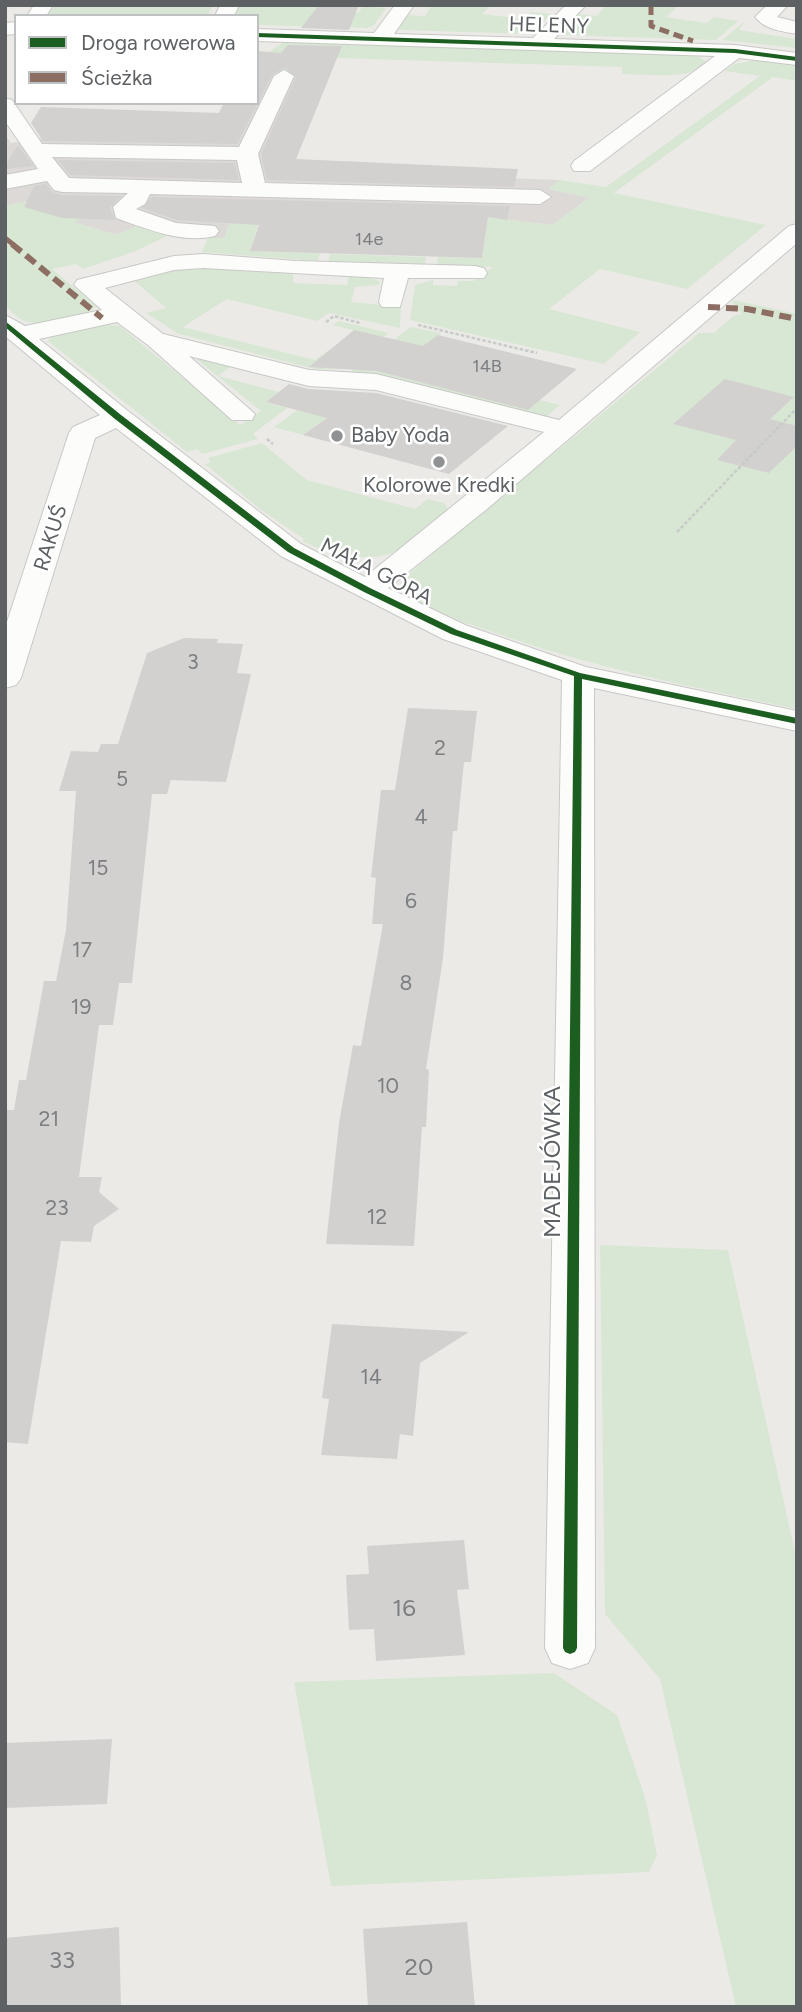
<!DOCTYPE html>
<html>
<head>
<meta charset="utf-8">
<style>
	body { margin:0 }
	#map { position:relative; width:802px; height:2012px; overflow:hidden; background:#eceae7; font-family:Figtree,sans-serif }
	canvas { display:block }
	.frame { position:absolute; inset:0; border:7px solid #5d6164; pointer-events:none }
	.legend { position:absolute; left:14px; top:14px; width:245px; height:91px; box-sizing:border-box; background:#fff; border:2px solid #bec0c1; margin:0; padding:9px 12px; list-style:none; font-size:21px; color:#5d6164 }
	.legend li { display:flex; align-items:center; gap:14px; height:35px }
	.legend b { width:35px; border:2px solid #bec0c1 }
</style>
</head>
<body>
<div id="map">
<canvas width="802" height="2012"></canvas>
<div class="frame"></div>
<ul class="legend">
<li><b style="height:9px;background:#1b5e20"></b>Droga rowerowa</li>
<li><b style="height:9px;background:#8d6e63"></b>Ścieżka</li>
</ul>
</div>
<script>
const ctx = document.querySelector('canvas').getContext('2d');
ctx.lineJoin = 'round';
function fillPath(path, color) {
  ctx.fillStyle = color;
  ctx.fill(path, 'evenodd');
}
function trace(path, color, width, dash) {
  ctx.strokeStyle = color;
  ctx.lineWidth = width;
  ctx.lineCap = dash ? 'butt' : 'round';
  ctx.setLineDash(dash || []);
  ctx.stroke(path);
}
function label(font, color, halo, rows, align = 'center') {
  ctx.font = font + ' Figtree,sans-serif';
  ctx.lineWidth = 5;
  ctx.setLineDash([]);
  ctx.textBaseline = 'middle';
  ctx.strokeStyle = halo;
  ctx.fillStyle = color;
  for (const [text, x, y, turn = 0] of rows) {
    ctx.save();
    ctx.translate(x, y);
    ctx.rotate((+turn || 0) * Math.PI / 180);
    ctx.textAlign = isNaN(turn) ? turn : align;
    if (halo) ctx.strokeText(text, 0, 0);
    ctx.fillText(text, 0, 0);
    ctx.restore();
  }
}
const industrial = new Path2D(`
	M257,73L330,75L291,171L560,180L549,189L591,197L552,225L458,214L235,208L224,239L167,236L136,226L117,235L73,222L111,204L27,201L5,206V134L11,143L49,137H207L224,103H257Z`);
const green = new Path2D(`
	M55,5H213L207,16H47Z
	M239,5H319L316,10L358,13L363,6L386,8L374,25L367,28L257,25V16H231Z
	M432,5H491L482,14L523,19L531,12L551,14L531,34L400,30L397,27L406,15L425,16Z
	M606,5H679L666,17L706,23L714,17L738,21L716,40L558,35L577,14L597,16Z
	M745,21L739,30L797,39V48L722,40Z
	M284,42L696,55L707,62L706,66C682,80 649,74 622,74V67L336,58L330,75L257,73L259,58Z
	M756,60L797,64V81L773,77L614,193L766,225L687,289L600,269L549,309L640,332L604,364L410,320L415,285L433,280V285L457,286L458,281H473L493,267L437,265L438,257L482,258L486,230L259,223L250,251L320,253L318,261L202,252L208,238H224L235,208L458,214L552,225L590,198L548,189L560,180L606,187L760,76L724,71L735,64Z
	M27,201L113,203L74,222L117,235L136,226L167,236L136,251L83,269L76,264L52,269L96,306C85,320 45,327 28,322C19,320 12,312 5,306V206Z
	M330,254L426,257L425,264L328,261Z
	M184,267L293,274V283L347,285L349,277C360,273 370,277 380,282L379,285L355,287L351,302L401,307L400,328L329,313L317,321L227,299L183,327L315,360L356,331L333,325L339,321L389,333L341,369H315L179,334L146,313L166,308L131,278Z
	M734,300L797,314V709C693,687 589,667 490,631C461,621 424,612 405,587L410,573L699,333H714L733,316L742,314L732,303Z
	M99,324L120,326L240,425L261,411L195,358L232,366L218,376L279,392L266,402L287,408L253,434L258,439L202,454L197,449L187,452L48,341L55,333Z
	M411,327L441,333L399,366L560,405L546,417L346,375Z
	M315,397L348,402L303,435L274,427Z
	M262,443L307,480L415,509L428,499L444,503L449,511C434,523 415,544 398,551C365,564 332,555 302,541L304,539L260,509L205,464L211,462L208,458Z
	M600,1245L728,1250L797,1561V2007H736L660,1679L605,1614Z
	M554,1673L617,1715L645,1797L657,1855L649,1872L331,1886L294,1682Z`);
const building = new Path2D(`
	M319,5H359L349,30L301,28Z
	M288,45L342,46L296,159L518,169L514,187L267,180L261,154L296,77L285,68L272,75L237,144L43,141L31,123L41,107L219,113L224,103H257V51L281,53Z
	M18,145L33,166L5,169V166Z
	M58,160L235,163L239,180L70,175Z
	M46,184L52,192L61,195L121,196L110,208L115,220L62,218L24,207L34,186Z
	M152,197L510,206L507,220L488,217L482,258L250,251L259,225L177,220L142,208Z
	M354,330L423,346L438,335L577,369L528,410L377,371L309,367Z
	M725,379L794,397L770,419L797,426V446L769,473L717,460L736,440L673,424Z
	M289,384L309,389L376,393L508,426L449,474L303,435L327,418L266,402Z
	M184,638L218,639L217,643L243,644L237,673L251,674L226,782L171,780L167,794H152L132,983H119L113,1025H99L79,1177H102L99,1192L119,1209L94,1226L91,1242L61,1241L28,1444L5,1442V1110H14L19,1080H26L44,981H56L66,930L76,791H59L71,751L98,752L101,744H118L147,653Z
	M408,708L477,711L471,762H464L457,831H453L443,958L426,1069L429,1070L426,1127H422L414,1246L326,1244L339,1123L353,1045L361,1046L383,924H372L376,878L371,877L381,790H395Z
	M332,1324L469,1332L420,1363L413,1436L400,1434L397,1459L321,1455L329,1399L322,1398Z
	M464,1540L469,1589L457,1590L465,1655L376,1661L374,1629L349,1630L346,1575L369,1574L367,1546Z
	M112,1739L107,1804L5,1808V1743Z
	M467,1922L475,2007H368L363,1929Z
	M119,1927L121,2007H5V1938Z`);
const path = new Path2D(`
	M326,322L334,316L360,323
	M418,325L537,353
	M267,439L273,444
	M677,532L797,408`);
const minor = new Path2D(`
	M34,5H53L46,16H27Z
	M220,5H239L234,16H215Z
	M395,5H414L394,34L533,38L566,5H586L554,39L735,45L797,53V65L739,58L590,171H574L571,166L574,161L715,56L257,41V29L374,33Z
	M767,5H788L777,17L797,22V34C781,31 766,30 755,17Z
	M16,22V34L5,35V23Z
	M284,70L294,76L258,154L265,183L540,190L551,197L540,204L150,194L145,204L136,209L176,223L215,226L219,231L215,236C181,244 148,229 116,218L113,207L128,193L62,192L54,190L47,181L5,189V175L38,169L5,121V98L12,100L42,144L239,147L274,76ZM52,157L237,160L242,183L69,178Z
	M797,224V243L487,509L388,588L465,625L586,667L797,711V731L594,688L595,1648L588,1663L570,1669L552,1663L545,1648L562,680L443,639L281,556L116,428L95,438L21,678L16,685L5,688V628L69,433L73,427L100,415L5,336V315L25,326L102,310L74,285L77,280L174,256L203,254L296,261L475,266L484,268L487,273L484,278H408L400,307H382L379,302L384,278L203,268L174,270L105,288L163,334L309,370L376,374L559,420L789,226ZM117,322L148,345L232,420H252L255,414L189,356L309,386L376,390L544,432L365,577L301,544L128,411L39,339Z`);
const quietFar1 = new Path2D(`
	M651,5V26L693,41
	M5,238L14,245`);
const quiet = new Path2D(`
	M12,244L102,318
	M708,307L747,309L797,319`);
const cycleway = new Path2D(`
	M257,33L735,49L797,57V61L735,53L257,37Z
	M5,321L121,415L294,548L370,588L457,630L580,673L797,718V724L582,679L577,1648L575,1652L570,1654L565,1652L563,1648L574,676L451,634L364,592L288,552L115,419L5,327Z`);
const markers = [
	[337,436,7,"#8f9192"],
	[439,462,7,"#8f9192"]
];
const farNumbernames = [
	["14e",369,240],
	["14B",487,367]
];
const farStreetnames = [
	["HELENY",549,26,2],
	["RAKUŚ",51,538,-73],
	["MAŁA GÓRA",376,572,27]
];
const farPoinames = [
	["Baby Yoda",351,436],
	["Kolorowe Kredki",439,486,"center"]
];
const numberNames = [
	["3",193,663],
	["2",440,749],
	["5",122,780],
	["4",421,818],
	["15",98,869],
	["6",411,902],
	["17",82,951],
	["8",406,984],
	["19",81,1008],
	["10",388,1087],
	["21",49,1120],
	["23",57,1209],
	["12",377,1218],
	["14",371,1378]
];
const streetNames = [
	["MADEJÓWKA",553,1162,-90]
];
const nearNumbernames = [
	["16",404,1609],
	["33",62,1961],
	["20",419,1968]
];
fillPath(industrial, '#dcd9d7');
fillPath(green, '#d8e7d3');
fillPath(building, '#d3d1d0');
trace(minor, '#c8c8c7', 2);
trace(path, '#c7cbc9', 2.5, [3.5, 2]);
fillPath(minor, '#fcfcfb');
trace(quietFar1, '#8d6e63', 5, [10, 5]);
trace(quiet, '#8d6e63', 6, [12, 6]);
fillPath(cycleway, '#1b5e20');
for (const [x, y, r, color] of markers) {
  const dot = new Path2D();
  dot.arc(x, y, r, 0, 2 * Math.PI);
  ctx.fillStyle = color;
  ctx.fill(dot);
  trace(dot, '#fff', 2.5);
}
label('18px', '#7c7e80', null, farNumbernames);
label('21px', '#5d6164', '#fff', farStreetnames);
label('21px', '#5d6164', '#fff', farPoinames, 'left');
label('21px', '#7c7e80', null, numberNames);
label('24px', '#5d6164', '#fff', streetNames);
label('24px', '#7c7e80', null, nearNumbernames);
</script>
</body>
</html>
